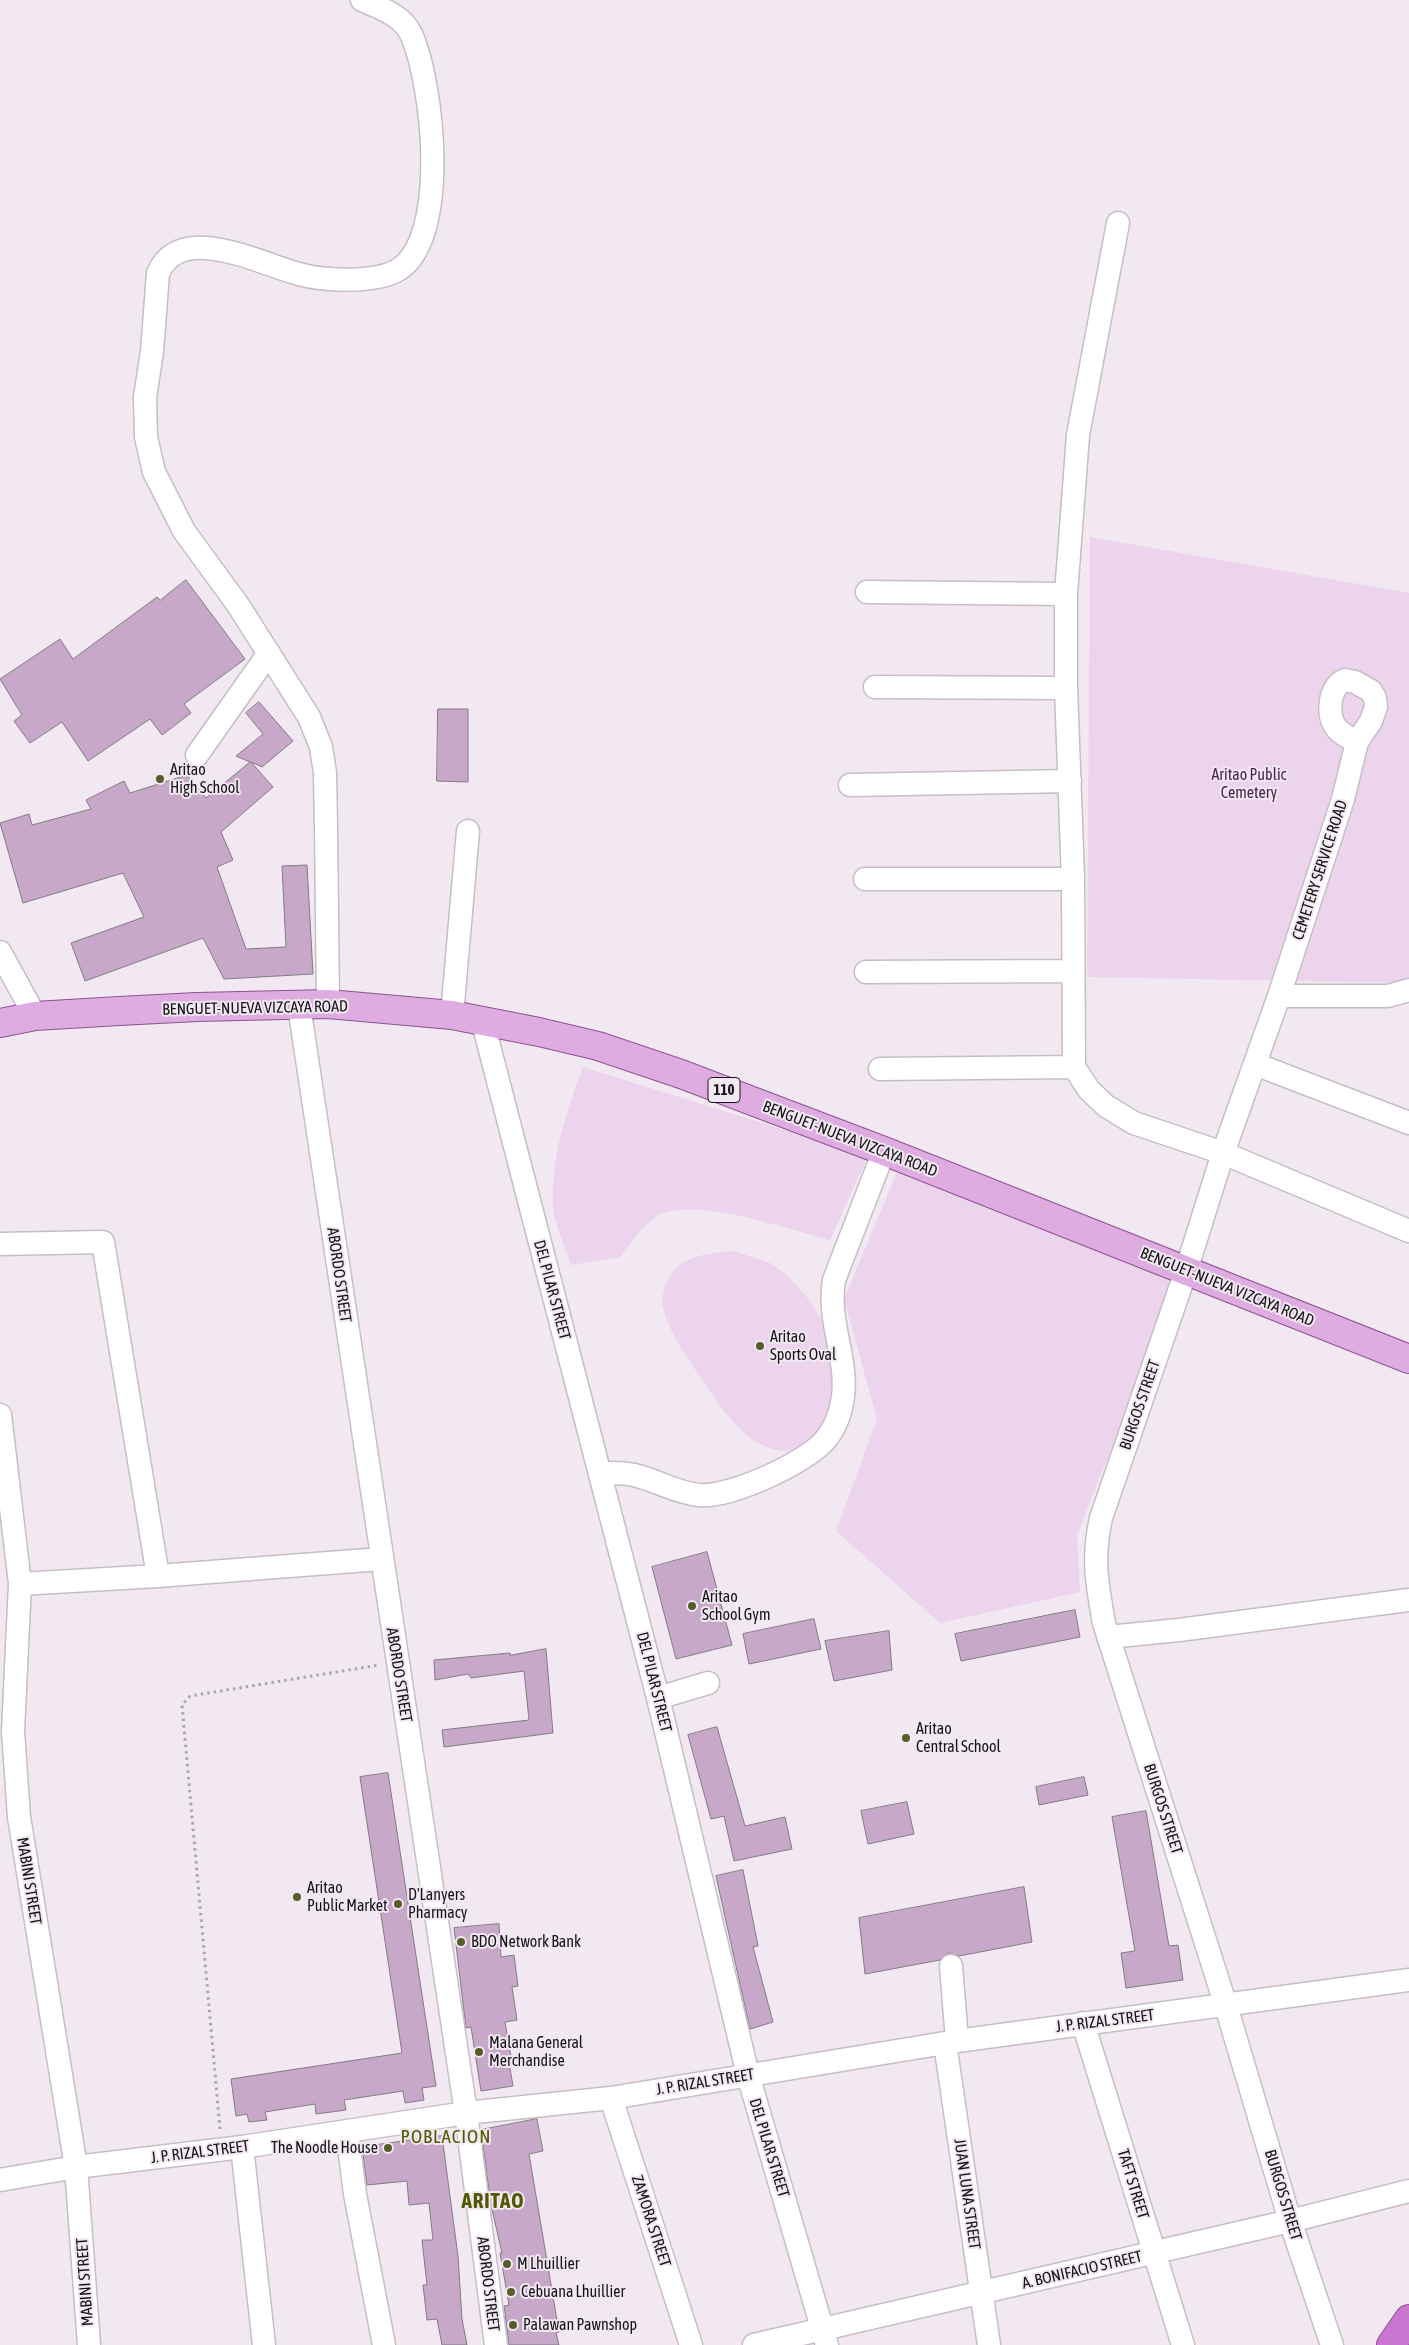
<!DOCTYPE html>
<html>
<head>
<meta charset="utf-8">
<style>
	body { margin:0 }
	canvas { display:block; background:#f1e8f1 }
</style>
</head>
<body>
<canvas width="1409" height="2345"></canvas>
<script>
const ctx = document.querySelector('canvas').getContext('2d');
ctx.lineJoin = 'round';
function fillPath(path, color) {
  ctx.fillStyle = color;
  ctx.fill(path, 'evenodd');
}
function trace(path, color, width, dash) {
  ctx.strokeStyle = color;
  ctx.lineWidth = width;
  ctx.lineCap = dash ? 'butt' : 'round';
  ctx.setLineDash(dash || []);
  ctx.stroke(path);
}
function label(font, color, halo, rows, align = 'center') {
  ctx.font = font + ' "Asap Condensed",sans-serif';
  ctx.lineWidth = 4;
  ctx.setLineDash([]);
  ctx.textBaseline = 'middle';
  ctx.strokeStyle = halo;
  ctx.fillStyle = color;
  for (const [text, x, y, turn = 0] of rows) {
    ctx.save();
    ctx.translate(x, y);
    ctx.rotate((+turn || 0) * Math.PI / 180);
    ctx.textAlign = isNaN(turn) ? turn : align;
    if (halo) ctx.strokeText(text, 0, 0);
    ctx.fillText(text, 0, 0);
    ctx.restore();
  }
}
const green = new Path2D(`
	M1090,537L1409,593V977L1406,983L1087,977Z
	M583,1067L868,1156L830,1240C787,1229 708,1201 666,1212C649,1217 630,1243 620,1257L571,1265C566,1249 554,1223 553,1206C551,1157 566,1112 583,1067Z
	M897,1172L1181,1275L1077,1535L1080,1592L940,1623L836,1531L877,1419L844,1299Z
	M734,1251L770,1263L788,1276L806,1296L836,1340L852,1392L806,1449C787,1452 772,1452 755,1441C734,1428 712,1395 699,1375C685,1355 669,1332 663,1308C661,1301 663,1293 665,1286C675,1256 707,1253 734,1251Z`);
const building = new Path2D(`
	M186,580L245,659L184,704L191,713L162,735L150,719L88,761L62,722L30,743L14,721L22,715L0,679L60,639L73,659L157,597L160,600Z
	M259,702L293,741L262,767L251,762L273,787L221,832L233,860L217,867L246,949L286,947L282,866L307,865L313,974L224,979L203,938L85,981L71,943L144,917L123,873L23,903L0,823L29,814L32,825L91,809L86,800L124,781L130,793L187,775L206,798L250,762L236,756L263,734L246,713Z
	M438,709H468V782L437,781Z
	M707,1552L732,1645L676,1659L652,1567Z
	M1075,1610L1080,1637L961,1661L955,1634Z
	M814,1619L821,1649L749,1664L743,1634Z
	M889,1631L892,1670L834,1681L825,1641Z
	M546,1649L553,1733L444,1747L442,1730L529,1720L524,1671L471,1678L468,1674L435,1680L434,1660L510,1653V1655Z
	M717,1727L745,1826L785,1817L792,1849L734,1861L724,1816L711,1819L688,1735Z
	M388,1773L436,2086L422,2088L424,2100L405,2103L403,2091L344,2100L346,2110L316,2114L315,2104L265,2112L267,2120L249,2122L247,2114L236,2116L231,2079L402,2053L360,1777Z
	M1084,1777L1088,1795L1039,1805L1036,1787Z
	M907,1802L914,1834L868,1844L861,1811Z
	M1146,1811L1169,1946L1178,1945L1183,1980L1126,1988L1121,1953L1135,1951L1112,1817Z
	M743,1870L758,1946L753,1947L773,2022L750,2029L716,1876Z
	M1024,1887L1032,1942L959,1956L949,1953L940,1960L865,1974L859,1918Z
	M499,1924L501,1957L514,1955L518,1986L512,1987L517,2020L505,2022L512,2063H509L513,2086L481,2091L471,2027L466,2028L454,1928Z
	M537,2119L543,2151L529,2154L559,2332L556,2333L559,2345H509L504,2306L509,2305L500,2253H502L491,2205L481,2130Z
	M442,2136L458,2256L462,2319L467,2345H442L437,2319L427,2320L423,2285H427L422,2240H433L429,2203L409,2205L407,2181L367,2185L362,2147Z`);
const path = new Path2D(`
	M220,2129L182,1705L189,1697L196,1695L379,1665`);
const minor = new Path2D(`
	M1118,223L1078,435L1066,594V688L1073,879L1074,1067L1089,1090L1106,1106L1134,1123L1223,1153L1409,1231
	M867,592L1066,594
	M875,687L1066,688
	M197,755L269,653
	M850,785L1070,781
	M865,879H1073
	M0,952L35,1016
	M866,972L1073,971
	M1279,996H1388L1409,990
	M328,1004L326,826L325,773L321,747L309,717L238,605L184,531L154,472L146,437L145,397L152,352L158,273C181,221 260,264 299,274C323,281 373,283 396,271C451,242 433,82 411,34C402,15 380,8 362,0
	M299,1006L466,2113L496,2345
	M452,1015L468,831
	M482,1019L658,1698L748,2075L827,2345
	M1255,1064L1409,1123
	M880,1069L1074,1067
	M0,1244L103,1242L158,1576
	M0,1415L20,1584L13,1731L19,1817L76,2167L89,2345
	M600,1473C611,1473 622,1472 634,1475C656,1480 676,1493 699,1495C729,1498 807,1463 826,1439C835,1428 841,1412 843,1397C848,1357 827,1322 834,1280L884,1151
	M20,1584L158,1576L381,1559
	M1108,1637L1179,1630L1409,1600
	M658,1698L708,1683
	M951,1966L957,2041
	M1083,2023L1183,2345
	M945,2043L989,2345
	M611,2098L691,2345
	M347,2131L355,2194L384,2345
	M242,2147L264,2345
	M0,2180L76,2167L242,2147L466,2113L611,2098L957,2041L1409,1980
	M754,2345L1290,2221L1409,2191
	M1332,2345L1290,2221L1226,2006L1104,1623C1097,1584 1092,1558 1101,1518L1186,1271L1223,1153L1279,996L1343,799L1357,742L1371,721L1376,707L1375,698L1371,691L1355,682L1345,680C1329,686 1327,714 1335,726C1339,733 1350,738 1357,742`);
const major = new Path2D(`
	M0,1023L35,1016L119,1011L197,1007L328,1004L452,1015L539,1032L598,1046L681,1074L884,1151L1409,1359`);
const highway = new Path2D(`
	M1391,2345L1409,2319`);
const markers = [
	[160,779,5,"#565c2a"],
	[760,1346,5,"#565c2a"],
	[692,1606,5,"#565c2a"],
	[906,1738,5,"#565c2a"],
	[297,1897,5,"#565c2a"],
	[398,1904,5,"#565c2a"],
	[461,1942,5,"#565c2a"],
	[479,2052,5,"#565c2a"],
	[388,2148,5,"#565c2a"],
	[507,2264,5,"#565c2a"],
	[511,2292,5,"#565c2a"],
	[513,2325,5,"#565c2a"]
];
const shields = [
	[724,1090,32]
];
const shieldNames = [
	["110",724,1090]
];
const poiNames = [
	["Aritao",170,770],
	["High School",170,788],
	["Aritao",770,1337],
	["Sports Oval",770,1355],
	["Aritao",702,1597],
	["School Gym",702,1615],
	["Aritao",916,1729],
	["Central School",916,1747],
	["Aritao",307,1888],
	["Public Market",307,1906],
	["D'Lanyers",408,1895],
	["Pharmacy",408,1913],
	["BDO Network Bank",471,1942],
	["Malana General",489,2043],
	["Merchandise",489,2061],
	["The Noodle House",378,2148,"right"],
	["M Lhuillier",517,2264],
	["Cebuana Lhuillier",521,2292],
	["Palawan Pawnshop",523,2325]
];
const parkNames = [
	["Aritao Public",1249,775],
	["Cemetery",1249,793]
];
const streetNames = [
	["CEMETERY SERVICE ROAD",1320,870,-72],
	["BENGUET-NUEVA VIZCAYA ROAD",255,1008,-1],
	["BENGUET-NUEVA VIZCAYA ROAD",850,1139,21],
	["ABORDO STREET",339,1275,82],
	["BENGUET-NUEVA VIZCAYA ROAD",1227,1287,22],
	["DEL PILAR STREET",552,1290,75],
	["BURGOS STREET",1140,1405,-71],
	["ABORDO STREET",399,1675,81],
	["DEL PILAR STREET",654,1682,76],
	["BURGOS STREET",1163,1809,72],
	["MABINI STREET",29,1881,81],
	["J. P. RIZAL STREET",1105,2021,-7],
	["J. P. RIZAL STREET",705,2082,-9],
	["DEL PILAR STREET",769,2148,73],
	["J. P. RIZAL STREET",200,2152,-7],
	["TAFT STREET",1133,2184,73],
	["JUAN LUNA STREET",967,2194,82],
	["BURGOS STREET",1283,2195,73],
	["ZAMORA STREET",651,2221,72],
	["A. BONIFACIO STREET",1082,2270,-13],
	["MABINI STREET",85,2282,-94],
	["ABORDO STREET",488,2284,83]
];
const quarterNames = [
	["POBLACION",446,2137]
];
const districtNames = [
	["ARITAO",493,2201]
];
fillPath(green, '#ebd4ec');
fillPath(building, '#c7a8c8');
trace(building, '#837b83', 1);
trace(minor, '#c6bec6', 25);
trace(major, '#8b538f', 30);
trace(highway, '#8b538f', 30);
trace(path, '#aca5ac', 3, [2.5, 4]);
trace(minor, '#fff', 22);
trace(major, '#dface2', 28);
trace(highway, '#ca75cf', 28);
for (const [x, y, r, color] of markers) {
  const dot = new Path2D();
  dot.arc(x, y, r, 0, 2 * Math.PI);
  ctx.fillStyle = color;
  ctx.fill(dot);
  trace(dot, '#f1e8f1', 2);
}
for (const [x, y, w] of shields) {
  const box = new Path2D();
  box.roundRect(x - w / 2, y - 12.5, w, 25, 4);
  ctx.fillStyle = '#f1e8f1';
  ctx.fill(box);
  trace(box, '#171417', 1);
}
label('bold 15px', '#171417', null, shieldNames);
label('16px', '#171417', '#f1e8f1', poiNames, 'left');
label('16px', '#4a224c', '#f1e8f1', parkNames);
label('16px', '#171417', '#f1e8f1', streetNames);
ctx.letterSpacing = '1px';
label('19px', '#515800', '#f1e8f1', quarterNames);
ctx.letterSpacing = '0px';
ctx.letterSpacing = '1px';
label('bold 21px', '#515800', '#f1e8f1', districtNames);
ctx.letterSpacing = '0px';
</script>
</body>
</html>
